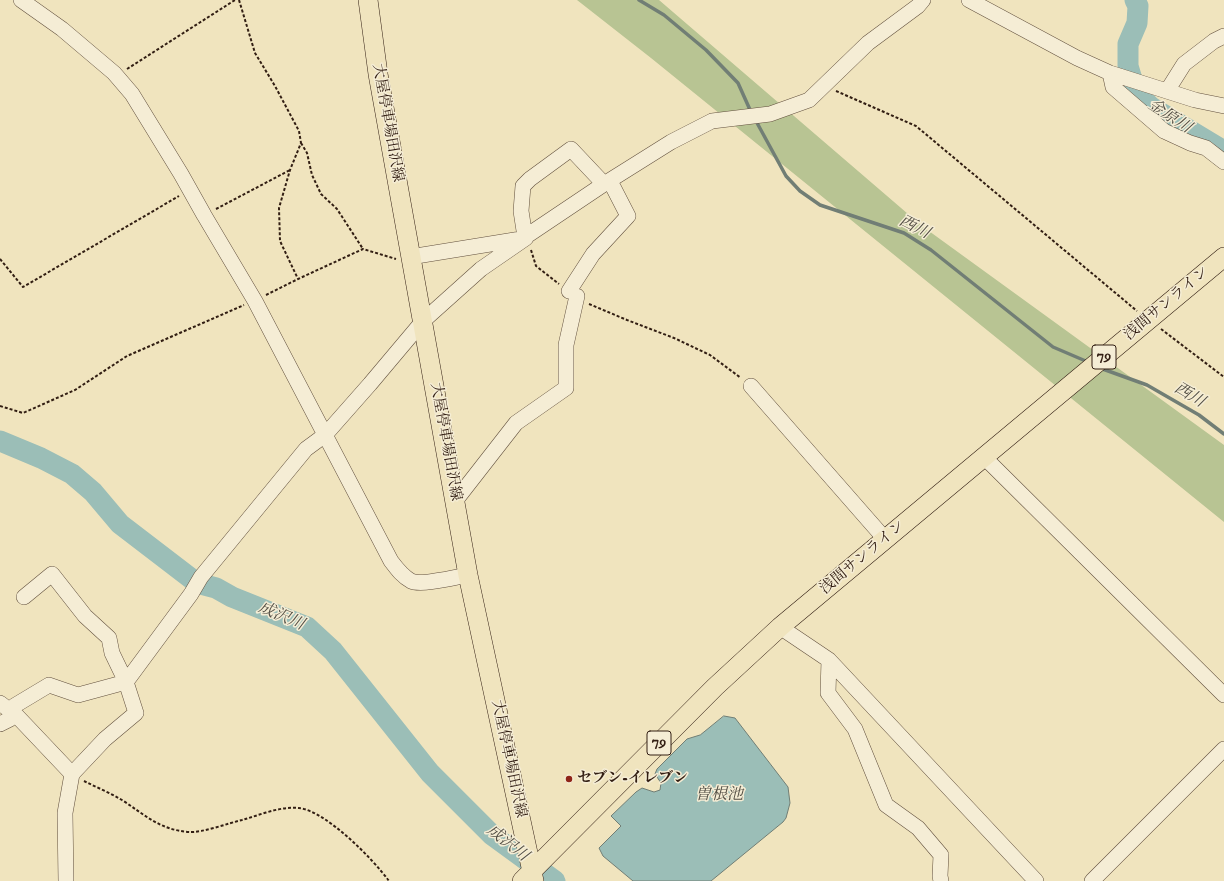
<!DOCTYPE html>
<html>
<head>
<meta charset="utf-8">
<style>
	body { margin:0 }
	canvas { display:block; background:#f0e4be }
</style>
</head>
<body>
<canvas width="1224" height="881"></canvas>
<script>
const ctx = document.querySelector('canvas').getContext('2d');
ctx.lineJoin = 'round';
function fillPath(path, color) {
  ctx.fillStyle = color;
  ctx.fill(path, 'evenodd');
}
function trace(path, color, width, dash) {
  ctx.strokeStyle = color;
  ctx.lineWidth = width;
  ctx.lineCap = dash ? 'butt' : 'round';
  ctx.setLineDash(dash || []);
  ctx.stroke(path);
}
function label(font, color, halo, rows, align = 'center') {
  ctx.font = font + ' "IM FELL DW Pica","Noto Serif JP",serif';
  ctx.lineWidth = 3;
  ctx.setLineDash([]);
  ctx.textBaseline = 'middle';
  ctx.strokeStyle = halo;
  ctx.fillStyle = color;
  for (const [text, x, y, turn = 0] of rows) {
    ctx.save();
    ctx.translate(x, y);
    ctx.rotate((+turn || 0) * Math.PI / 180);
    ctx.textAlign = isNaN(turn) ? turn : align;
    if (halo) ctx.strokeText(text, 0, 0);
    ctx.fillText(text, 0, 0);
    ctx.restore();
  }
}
const green = new Path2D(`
	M577,0H659L922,226L1224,445V522L651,58Z`);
const water = new Path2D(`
	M724,716L735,718L788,787L790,803L786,818L783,822L711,881H633L603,856L599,848L621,826L611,816L636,792L642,788L654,792L660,790L661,783L655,774L657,769L687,739L700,735Z`);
const stream = new Path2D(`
	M639,0L664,15L706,50L738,83L751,112
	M756,121L786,176L800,191L820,205L904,233L931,250L1053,347L1088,362
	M1100,368L1147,385L1199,415L1224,434`);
const river = new Path2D(`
	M1135,0L1138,6L1137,23L1128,44V66L1136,93L1151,107L1224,151
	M0,441L41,458L72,474L93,492L120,524L197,583L216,588L232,597L307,627L333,651L430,773L492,835L555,881`);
const path = new Path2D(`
	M239,0L255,53L275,86L299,131L301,143L290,170L279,208L280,241L298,279
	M127,69L235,0
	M836,91L916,126L1137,311
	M301,143L307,153L312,175L321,194L337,209L363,249
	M216,209L290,170
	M531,250L536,266L559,284
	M0,259L23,287L179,196
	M266,295L298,279L363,249L396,259
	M589,304L627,320L674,338L710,355L741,378
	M1161,329L1224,377
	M0,406L23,413L75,390L127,356L244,305
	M84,781C96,787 110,793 122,800C145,815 160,830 189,832C202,833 229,823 242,820C260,815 280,806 299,808C326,811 373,859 389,881`);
const minor = new Path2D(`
	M21,0L62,29L114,73L132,94L181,174L204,215L255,301L391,561C397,569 402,576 411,581C421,586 456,577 468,575
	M969,0L1077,58L1110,73L1195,100L1224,106
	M1110,73L1113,87L1164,131L1190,143L1206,148L1224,162
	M1167,91L1184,64L1214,41L1224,36
	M525,237L604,184L671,142L712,121L770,114L809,100L868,43L918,6L923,0
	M525,237L521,211L523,186L530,179L571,149L604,184
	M410,257L521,239
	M569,291L593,254L628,216L610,181
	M751,386L885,539
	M984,457L1224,695
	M456,500L516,423L566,388V345L577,296
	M24,597L52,574L85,616L109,638L112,653L126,682L136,713L105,739L72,774L65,813L66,881
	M780,627L829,660L1036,881
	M829,660L828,693L855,729L886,805L918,828L941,855L940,876L941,881
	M0,703L17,716L72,774
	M0,724L10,719L14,706L49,685L78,695L126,682L191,594L201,577L306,449L325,435L370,384L423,321L481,269L526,238
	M1092,881L1224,749`);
const major = new Path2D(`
	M368,0L378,74L468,575L534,881
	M522,881L715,687L780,627L1224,257`);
const markers = [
	[569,779,4,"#8f2418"]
];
const shields = [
	[1104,357,24],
	[659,743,24]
];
const shieldNames = [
	["79",1104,357],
	["79",659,743]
];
const streetNames = [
	["大屋停車場田沢線",387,123,80],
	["浅間サンライン",1167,304,-40],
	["大屋停車場田沢線",445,442,80],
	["浅間サンライン",863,558,-40],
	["大屋停車場田沢線",508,759,78]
];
const poiNames = [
	["セブン-イレブン",577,779]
];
const waterNames = [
	["金原川",1169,117,33],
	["西川",914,228,27],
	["西川",1189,396,31],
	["成沢川",281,617,23],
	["曽根池",719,796],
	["成沢川",507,844,38]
];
fillPath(green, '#b8c493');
fillPath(water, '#9bbeb7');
trace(water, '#717e75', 1);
trace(stream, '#717e75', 3.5);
trace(river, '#9bbeb7', 21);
trace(minor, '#62503e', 16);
trace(major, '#321e13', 20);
trace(path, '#321e13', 2, [3, 2]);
trace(minor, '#f5edd5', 15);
trace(major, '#f0e4be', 19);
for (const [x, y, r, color] of markers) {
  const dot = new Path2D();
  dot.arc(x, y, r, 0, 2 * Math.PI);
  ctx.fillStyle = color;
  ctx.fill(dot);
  trace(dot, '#f5edd5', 1.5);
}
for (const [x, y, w] of shields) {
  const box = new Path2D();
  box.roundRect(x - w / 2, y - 12, w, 24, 3);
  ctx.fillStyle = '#f5edd5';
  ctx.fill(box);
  trace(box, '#321e13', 1);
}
label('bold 14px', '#321e13', null, shieldNames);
label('15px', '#321e13', '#f5edd5', streetNames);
label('bold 15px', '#321e13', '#f5edd5', poiNames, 'left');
label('italic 16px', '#524e44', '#f5edd5', waterNames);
</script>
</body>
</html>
